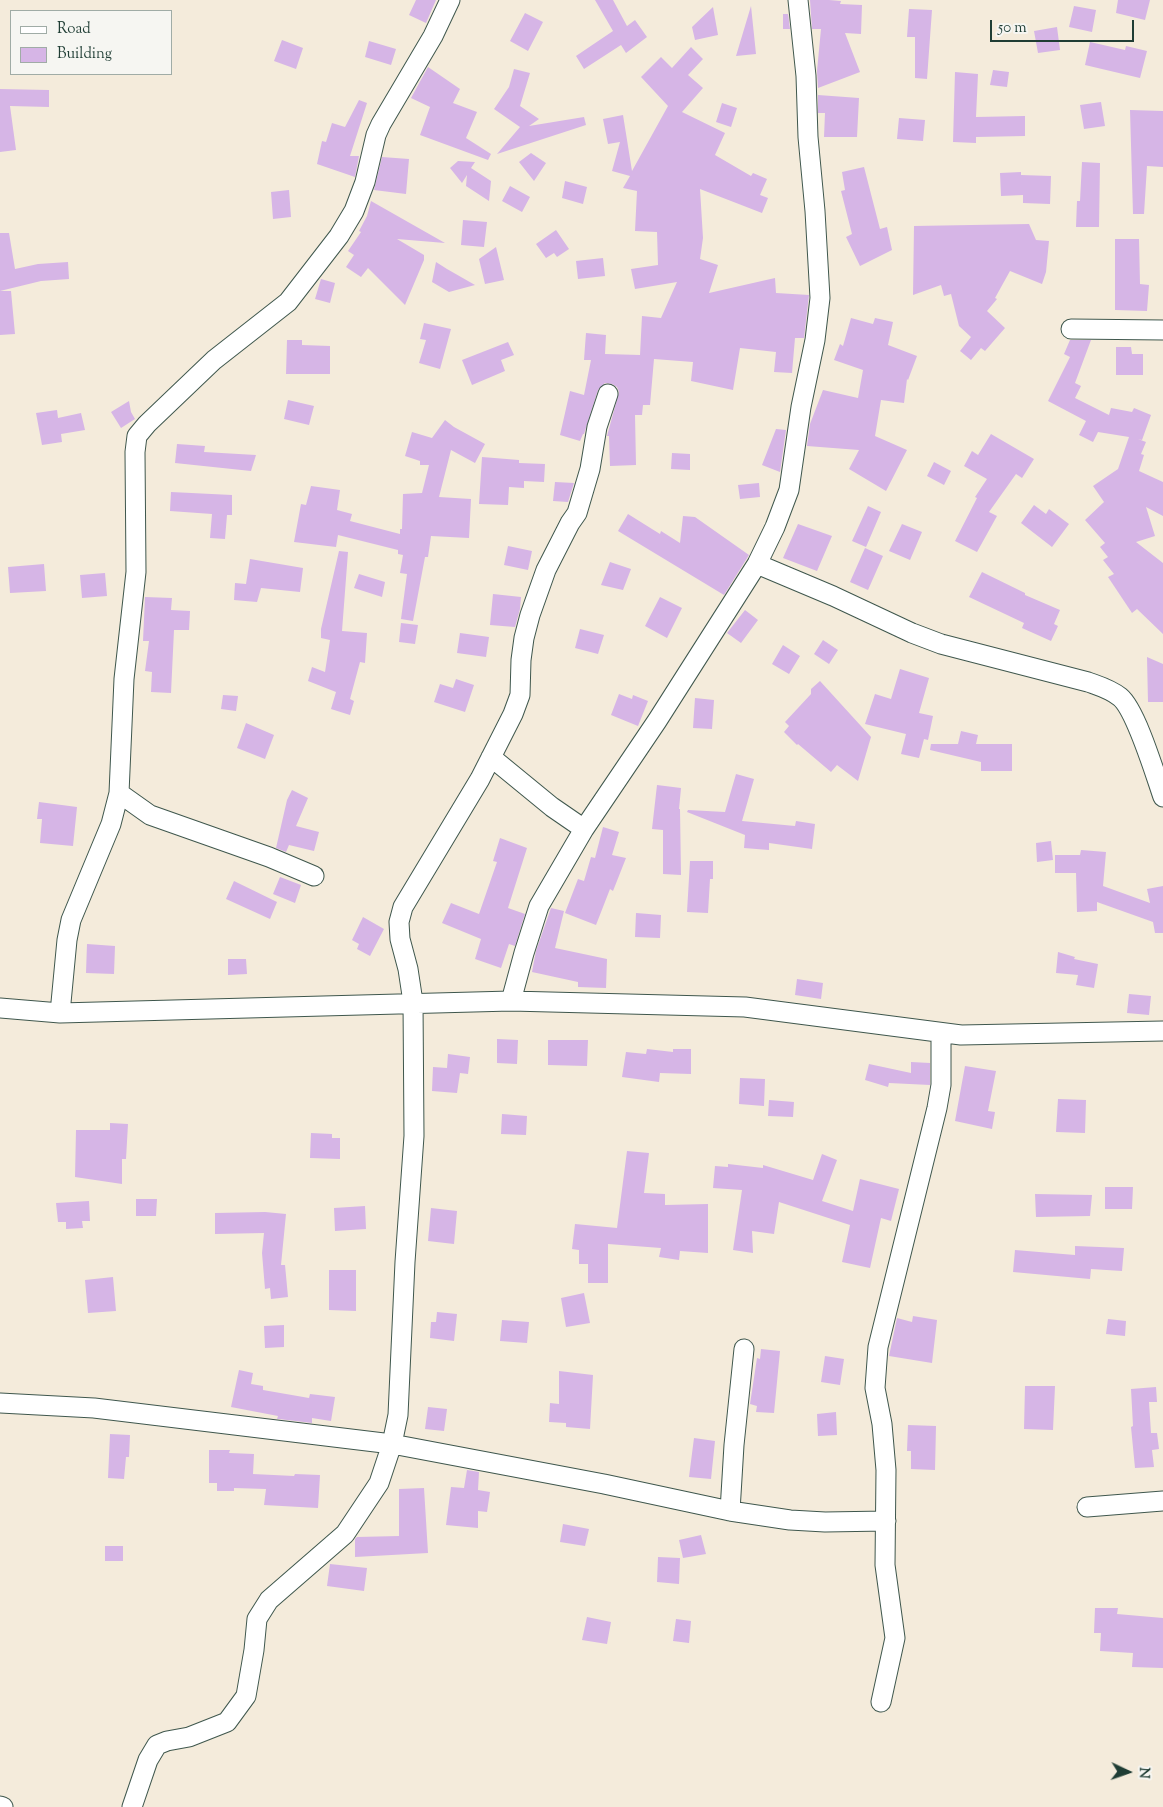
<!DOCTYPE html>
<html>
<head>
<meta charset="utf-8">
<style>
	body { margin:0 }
	#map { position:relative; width:1163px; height:1807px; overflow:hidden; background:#f4ebdb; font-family:"Sorts Mill Goudy",serif }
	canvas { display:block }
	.legend { position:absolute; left:10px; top:10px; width:162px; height:65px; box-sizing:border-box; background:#f6f6f2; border:1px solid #a0aca6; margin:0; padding:6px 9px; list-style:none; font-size:15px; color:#1f3d34 }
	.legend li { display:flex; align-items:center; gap:10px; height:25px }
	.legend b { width:25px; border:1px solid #a0aca6 }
	.north { position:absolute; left:1103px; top:1747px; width:50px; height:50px; -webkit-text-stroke:4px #f6f6f2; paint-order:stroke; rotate:93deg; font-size:14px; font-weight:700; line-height:20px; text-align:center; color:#1f3d34 }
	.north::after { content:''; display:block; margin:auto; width:18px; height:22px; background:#1f3d34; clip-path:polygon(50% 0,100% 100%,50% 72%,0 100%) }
	.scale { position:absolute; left:990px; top:20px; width:144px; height:22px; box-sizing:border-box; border:2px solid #1f3d34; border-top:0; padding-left:6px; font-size:15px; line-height:18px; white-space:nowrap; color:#1f3d34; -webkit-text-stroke:4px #f6f6f2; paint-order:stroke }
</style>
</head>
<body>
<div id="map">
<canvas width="1163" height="1807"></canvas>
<ul class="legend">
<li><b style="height:6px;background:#fff"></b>Road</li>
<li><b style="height:14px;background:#d6b5e6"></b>Building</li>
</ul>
<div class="north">N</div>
<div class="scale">50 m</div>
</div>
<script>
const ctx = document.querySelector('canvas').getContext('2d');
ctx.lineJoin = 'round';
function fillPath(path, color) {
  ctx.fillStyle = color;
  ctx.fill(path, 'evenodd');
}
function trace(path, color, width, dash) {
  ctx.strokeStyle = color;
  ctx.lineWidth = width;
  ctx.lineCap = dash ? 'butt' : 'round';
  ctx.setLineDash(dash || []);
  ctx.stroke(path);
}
const building = new Path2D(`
	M416,0H436L426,23L409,15Z
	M595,0H613L627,26L635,20L647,37L626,53L621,45L584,69L576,56L613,31Z
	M810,0H829L841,1L840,4L862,5L861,34L845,33L860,72L818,88L817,71L821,29H812Z
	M1118,0H1150L1145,20L1116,13Z
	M751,6L756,54L736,56Z
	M1074,6L1096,10L1092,32L1069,27Z
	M713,7L718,35L695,40L692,27Z
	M909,9L932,10L927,79L915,78V37H907Z
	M525,13L543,22L528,51L510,41Z
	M783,14H788L790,29H783Z
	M1057,27L1060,50L1038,53L1034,31Z
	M282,40L303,48L296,69L274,61Z
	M369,41L396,49L391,65L365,57Z
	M1090,42L1125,50L1126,46L1147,51L1140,78L1085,65Z
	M691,47L703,59L688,75L703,88L682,112L725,133L715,155L751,176L753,173L767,179L760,195L768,198L762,213L700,189L703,238L700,259L718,265L709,293L775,278L776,293L809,295L804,338H795L792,373L774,372L776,352L740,348L733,390L691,381L693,362L654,359L650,405H643L642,415H635L636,465L610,466L609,436H607L619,392L617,387L612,384L605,383L598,390L584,434H583L580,441L560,435L570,391L584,395L591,360H584L586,333L606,335L605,354L640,355L642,316L661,318L677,282L635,289L631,269L658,265L657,232L635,231L637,191L623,188L630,176L612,171L620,142L608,144L603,119L623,115L632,171L668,106L641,77L661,57L672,68Z
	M428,67L460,89L453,103L477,112L466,138L491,154L488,160L420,135L430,107L411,98Z
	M514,69L530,73L520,106L539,119L529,126L584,117L586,125L497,154L520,127L494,109L509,87Z
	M993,70L1009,72L1007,87L990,85Z
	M955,72L978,74L976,117L1025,116V136L976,137V143L953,142Z
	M0,89L49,90V107L10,106L16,150L0,152Z
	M818,95L859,98L857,137H824L825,113H818Z
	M359,100L367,103L350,156H359L355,177L317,164L322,141L326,142L332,123L345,127Z
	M1101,102L1105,126L1084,129L1080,105Z
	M722,103L737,108L731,127L716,122Z
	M1130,110L1163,111V167L1147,166L1144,214H1133Z
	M899,118L925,120L923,141L897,139Z
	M531,153L546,163L534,181L519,162Z
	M382,157L409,159L406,194L374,190Z
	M458,161L475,162L471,168L491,181L489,201L466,186L467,175L462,183L450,168Z
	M1082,162L1100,163L1099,227H1076L1077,201H1080Z
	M864,167L880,229L887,227L892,250L860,266L846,237L852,234L841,191L845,190L842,172Z
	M1021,172V175L1051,176L1050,204L1023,203V195L1001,196L1000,173Z
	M565,181L587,187L583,204L562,198Z
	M510,186L530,197L522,212L502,201Z
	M289,190L291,217L273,219L271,192Z
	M371,201L445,243L397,239L424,255V260L405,305L368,268L361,277L346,267L354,255L348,251L361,232L359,231L367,216Z
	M463,220L487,222L484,247L461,245Z
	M1029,224L1036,240L1049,241L1046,272L1042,284L1010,271L995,298L997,299L987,311L1005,328L985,351L981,348L971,360L960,351L971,337L959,326L951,294L944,296L941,285L913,295L914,226Z
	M556,230L569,249L557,257L554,253L546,258L536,244Z
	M0,233H9L15,269L38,264L68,262L69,279L41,281L0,291Z
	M1115,239H1139L1140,284L1149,285L1147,311L1115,310Z
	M496,247L504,280L485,284L479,259Z
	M603,258L605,276L578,279L576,261Z
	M436,262L447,269L475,285L449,292L432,282Z
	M321,279L335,283L330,303L315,299Z
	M0,291H11L15,334L0,335Z
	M851,318L873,324L875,318L893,322L888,345L917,356L908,380L907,379L904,403L881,400L875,436L907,450L886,491L849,469L859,450L807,446L810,424L823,390L858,398L863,370L834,360L840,344L843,346Z
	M424,323L451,329L440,369L419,363L426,340L420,339Z
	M287,340H302V345L330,346V374H286Z
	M1070,340H1091L1075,383L1081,386L1075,398L1109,415L1111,408L1132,412L1134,408L1151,415L1142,440L1138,439L1146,442L1141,454L1144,455L1139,471L1163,482V516L1146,507L1155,536L1136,542L1163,563V634L1137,609L1132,613L1108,577L1114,574L1103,560L1108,557L1100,547L1105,543L1085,520L1104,502L1093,486L1118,469L1129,437L1098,432L1093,442L1079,435L1086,421L1048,401L1070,357L1064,354Z
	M508,342L514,355L501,360L505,371L472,385L462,360Z
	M1116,347H1131L1132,354H1143V375H1116Z
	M288,400L314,406L309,425L284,419Z
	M129,401L131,412L135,419L121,428L111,412Z
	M57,410L58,418L81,413L85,430L61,434L62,442L42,445L36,413Z
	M445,420L454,427L485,444L475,463L451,450L439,497L471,499L469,538L431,536L428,557H425L413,621L401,619L407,574L400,573L403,555L398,554V550L338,535L336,547L294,542L301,504L306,505L311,486L340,490L337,510L352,514L350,521L400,534V529H402L403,494L422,493L429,465H420V461L405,456L412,432L432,438Z
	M776,429L786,430L780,472L762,465Z
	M991,434L1034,459L1022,478L1016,474L989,512L997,516L977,552L955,541L977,498L975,497L987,479L964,466L972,451L978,455Z
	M177,444L205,446L204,452L256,455L251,471L175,463Z
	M672,453L690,454V470L671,469Z
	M482,457L519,460V463L545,464L544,482L524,481V488L509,487L508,505L479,504Z
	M934,462L951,471L944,485L927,476Z
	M555,482L574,483L568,502L553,501Z
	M759,483L760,497L740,499L738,485Z
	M171,492L232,495V515H227L225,539L210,538L212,514L170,511Z
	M1034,505L1046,514L1049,509L1069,524L1052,547L1021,523Z
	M868,506L881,512L866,547L852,541Z
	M628,514L660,534L661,531L680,543L683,516L695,517L749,555L724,595L618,531Z
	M798,524L832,536L817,571L783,558Z
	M902,524L922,532L910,560L889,551Z
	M508,546L532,551L528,570L504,565Z
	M865,548L883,556L868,590L850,582Z
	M339,551L348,552L342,631L367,633L365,663L360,662L350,699L354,701L350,715L331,709L336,692L308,681L312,667L325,672L330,640L321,638V629Z
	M250,559L303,568L300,592L261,588L257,602L234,600L235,583L246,584Z
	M610,562L631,569L623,590L601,585Z
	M44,564L46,591L10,593L8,567Z
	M982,572L1025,593V595L1060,610L1054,624L1058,626L1051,641L1022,628L1024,623L969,597Z
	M105,573L107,596L82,598L80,575Z
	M359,574L385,582L382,597L354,588Z
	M493,594L521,597L520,609L515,627L490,625Z
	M145,597L172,598L171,610L190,611L189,630H174L171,693L151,692L152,672L145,671L149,641H143Z
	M660,597L682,608L667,638L645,626Z
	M745,610L758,620L741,643L727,633Z
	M401,623L418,625L415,644L399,642Z
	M580,629L604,635L598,654L575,648Z
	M460,633L489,637L486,657L457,653Z
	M823,640L838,650L829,664L814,654Z
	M783,645L800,656L789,674L772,664Z
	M1147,657L1163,664V702H1148Z
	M900,669L929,678L919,713L933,716L928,740L924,739L919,758L901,754L906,734L865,724L875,694L891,699Z
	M456,679L474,685L465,712L434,702L440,684L453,688Z
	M820,681L871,737L858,781L837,765L831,772L798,744L797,745L784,732L789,726L785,722L811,694V689Z
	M619,694L632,699L633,695L648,701L638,726L611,715Z
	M223,695L238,696L236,711L221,709Z
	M695,698L714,700L712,729L693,728Z
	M246,723L274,735L265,759L237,748Z
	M961,731L978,735L976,744H1012V771H981V762L930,750L931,744H958Z
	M736,774L754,779L742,821L795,826L796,821L815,824L812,849L769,843V850L744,848L745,835L687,812L688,810L725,812Z
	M657,785L681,788L679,809H680L681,875L663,874V830L652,829Z
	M292,790L308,798L296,826L319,832L314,851L289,845L286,852L276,848L287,800Z
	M39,802L77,807L73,846L40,843L42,819H37Z
	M603,827L619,832L612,855L626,858L613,891L610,889L596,925L565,913L578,879L584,881L591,857L595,858Z
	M500,838L527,848L508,908L525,914L515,946L509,944L501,968L475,959L481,939L442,923L451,903L479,914L497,862L493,861Z
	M1051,841L1053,860L1037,862L1036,843Z
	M1081,850L1106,852L1103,886L1150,903L1147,889L1163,886V933H1155L1153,922L1097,902V911L1077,912L1076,873H1055V855H1080Z
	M690,861H713V879H710L708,913L687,912Z
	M280,877L301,885L295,903L273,894Z
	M234,881L277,902L270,919L226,899Z
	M551,908L564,911L555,948L607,959L606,988L578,987V982L532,972L536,951Z
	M636,913L661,915L660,938L635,937Z
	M363,917L384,929L370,956L357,949L359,944L352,940Z
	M87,944L115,946L114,974L86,973Z
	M1058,952L1075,957L1074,959L1098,964L1094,988L1076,985L1078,975L1056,973Z
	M228,959H246L247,974L228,975Z
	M797,979L823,983L821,999L795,995Z
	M1129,994L1151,996L1149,1015L1127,1013Z
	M497,1039L518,1040L517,1064L497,1063Z
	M548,1040H588L587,1066L548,1065Z
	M647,1049L673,1052V1049H691V1074L660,1073L659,1082L622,1077L626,1052L646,1054Z
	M448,1054L470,1057L468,1074L460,1073L457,1093L432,1091L433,1067L447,1068Z
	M911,1062L930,1063V1085L889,1083L888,1087L865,1080L869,1064L911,1073Z
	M965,1066L996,1071L988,1111L995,1112L992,1129L955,1121Z
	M740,1078L765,1079L764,1106L739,1104Z
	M1058,1099L1086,1100L1085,1133L1056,1132Z
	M769,1100L794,1102L793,1117L768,1116Z
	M502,1114L527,1116L526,1135L501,1134Z
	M110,1123L128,1124L126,1159H122V1184L75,1177L76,1130H110Z
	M311,1133L332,1134V1138H340V1159L310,1158Z
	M627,1151L649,1153L644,1193L665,1194V1205L708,1204V1253L680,1251L679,1260L659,1257L661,1248L608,1244V1283H588V1264H579V1250L572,1249L575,1224L617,1228Z
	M822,1154L837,1160L822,1201L853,1211L860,1179L899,1189L891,1221L881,1218L870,1268L842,1262L850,1225L779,1202L774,1234L752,1231L753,1253L733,1250L742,1190L713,1188L715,1166L728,1167V1164L763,1168V1165L813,1180Z
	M1105,1187H1133L1132,1209H1105Z
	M1035,1194L1092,1195L1090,1216L1036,1217Z
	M136,1199H157L156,1216H136Z
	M89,1201L90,1221H82L83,1228L66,1229V1222H58L56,1203Z
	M365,1206L366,1229L335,1231L334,1208Z
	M431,1208L457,1211L454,1244L428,1241Z
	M265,1212L286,1214L281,1265H285L288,1297L271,1299L270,1288L265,1289L262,1253L264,1233L215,1234V1213Z
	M1075,1246L1124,1248L1122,1271L1091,1269L1090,1279L1013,1272L1015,1250L1075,1255Z
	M329,1270H356V1311L329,1310Z
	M113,1277L116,1311L88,1313L85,1280Z
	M584,1293L590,1323L566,1327L561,1298Z
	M437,1312L457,1314L454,1341L430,1338L431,1322H436Z
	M913,1316L937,1320L932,1363L889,1356L897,1318L912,1322Z
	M1108,1319L1126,1321L1125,1336L1106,1334Z
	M502,1320L529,1322L527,1343L500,1341Z
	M284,1325V1347L265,1348L264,1326Z
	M761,1349L780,1351L774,1413L756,1412L757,1406L750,1404L757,1358L760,1359Z
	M825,1356L844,1359L840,1385L821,1382Z
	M239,1370L253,1373L251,1384L263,1386V1390L309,1398L310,1394L335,1397L331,1421L312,1418V1423L279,1419H277L278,1416L231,1407Z
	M559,1371L593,1375L590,1429L566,1427V1423L549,1422L550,1403L559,1404Z
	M1025,1386H1055L1053,1430L1024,1429Z
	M1156,1387L1157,1402H1149L1151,1433H1157L1159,1449L1152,1450L1154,1467L1135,1468L1131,1427L1133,1426L1131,1389Z
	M428,1407L447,1409L444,1431L425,1429Z
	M836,1412L837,1435L818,1436L817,1414Z
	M908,1425L936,1426L935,1470L911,1469V1451H907Z
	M110,1434L130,1435L129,1457H126L124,1479L108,1478Z
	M694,1438L715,1441L711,1479L689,1477Z
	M209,1450H230L229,1453L254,1454L253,1474L294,1476L295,1474L320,1475L318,1508L264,1505L266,1489L234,1488V1491H217V1483H209Z
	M467,1470L479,1472L478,1490L490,1492L487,1512L478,1511V1528L446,1525L451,1487L464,1488Z
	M424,1488L428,1553L355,1557V1539L357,1537L399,1536V1489Z
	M563,1524L589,1529L585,1546L560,1542Z
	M701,1535L706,1554L683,1558L679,1540Z
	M105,1546H123V1561H105Z
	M658,1557L680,1558L679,1584L657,1582Z
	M330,1564L367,1568L364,1591L327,1586Z
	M1095,1608H1118L1117,1614L1163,1618V1668L1132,1667L1133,1653L1100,1651L1101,1633H1094Z
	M587,1617L611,1622L607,1644L582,1640Z
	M676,1619L691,1621L689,1643L673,1641Z`);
const street = new Path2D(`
	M1071,329L1163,330
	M757,564L833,596L912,633L941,644L1088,682C1099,686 1110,689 1120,697C1136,710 1155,774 1163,797
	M491,757L552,807L584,829
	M119,793L150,815L269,857L314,876
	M511,1001L524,953L539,906L584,829L657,721L757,564L775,527L789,490L801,407L815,340L820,298L815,211L808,137L806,76L798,0
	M0,1008L60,1013L511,1001L745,1007L961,1035L1163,1031
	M60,1013L67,940L71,920L111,824L119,793L124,679L136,572L135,452L137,436L147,424L214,360L288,302L339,236L354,211L365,182L376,135L381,124L433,36L450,0
	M0,1403L94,1408L392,1444L604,1484L730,1511L790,1520L825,1522L886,1521
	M1087,1507L1163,1501
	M730,1511L734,1445L744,1349
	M881,1702L895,1638L885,1565L886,1470L882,1424L875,1388L878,1347L937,1108L941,1085V1034
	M0,1806L3,1807
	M132,1807L148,1760L157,1745L167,1741L189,1737L227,1722L246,1696L254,1650L257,1619L269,1600L345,1534L379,1483L392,1444L398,1415L405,1262L414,1136L413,1002L408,969L400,939L399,922L403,907L480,779L513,714L520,695L521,660L524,638L530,615L546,570L570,523L577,513L590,469L597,427L608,394`);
fillPath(building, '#d6b5e6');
trace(street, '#3f574d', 21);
trace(street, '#fff', 19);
</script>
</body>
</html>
